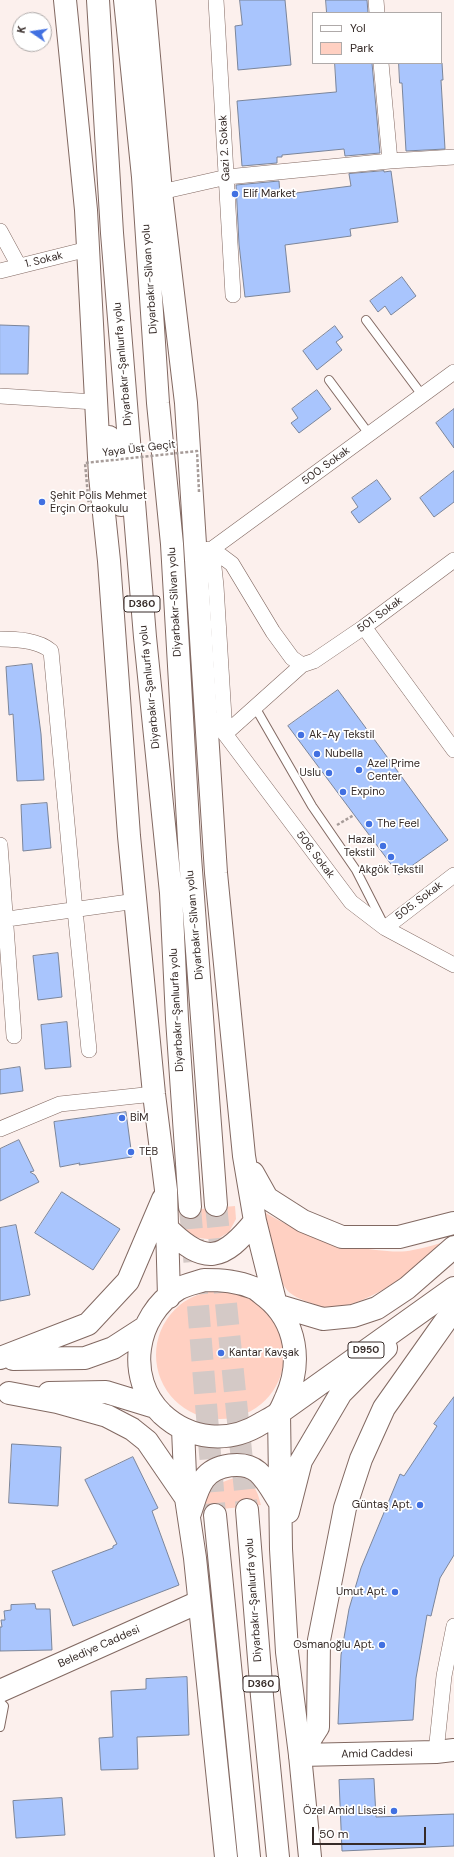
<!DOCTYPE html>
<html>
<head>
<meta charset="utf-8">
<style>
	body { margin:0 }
	#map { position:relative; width:454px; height:1857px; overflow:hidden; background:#fcf0ed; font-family:"DM Sans",sans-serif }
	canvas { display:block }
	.legend { position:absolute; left:312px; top:12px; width:130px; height:52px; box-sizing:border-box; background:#fff; border:1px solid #afaaa9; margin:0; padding:5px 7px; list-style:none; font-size:12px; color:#362b28 }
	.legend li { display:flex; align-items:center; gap:8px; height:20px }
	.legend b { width:20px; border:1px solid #afaaa9 }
	.north { position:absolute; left:12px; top:12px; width:40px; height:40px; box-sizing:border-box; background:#fff; border:1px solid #afaaa9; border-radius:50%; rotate:283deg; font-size:11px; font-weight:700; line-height:16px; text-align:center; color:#362b28 }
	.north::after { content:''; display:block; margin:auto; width:14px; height:18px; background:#4170e1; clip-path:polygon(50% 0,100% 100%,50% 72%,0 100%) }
	.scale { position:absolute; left:312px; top:1827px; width:114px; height:18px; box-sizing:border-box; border:2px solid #362b28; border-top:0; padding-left:5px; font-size:12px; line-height:14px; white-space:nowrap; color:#362b28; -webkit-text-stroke:3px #fff; paint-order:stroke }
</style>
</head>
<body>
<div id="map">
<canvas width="454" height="1857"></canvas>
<ul class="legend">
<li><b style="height:5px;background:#fff"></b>Yol</li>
<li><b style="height:11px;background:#ffd0c2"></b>Park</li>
</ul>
<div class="north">K</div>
<div class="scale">50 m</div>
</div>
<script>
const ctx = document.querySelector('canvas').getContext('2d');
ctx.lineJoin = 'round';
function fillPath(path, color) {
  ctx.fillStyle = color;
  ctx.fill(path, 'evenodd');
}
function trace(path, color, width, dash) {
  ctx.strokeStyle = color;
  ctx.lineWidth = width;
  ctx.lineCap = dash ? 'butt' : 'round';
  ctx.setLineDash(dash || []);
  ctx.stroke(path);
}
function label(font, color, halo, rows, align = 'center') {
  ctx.font = font + ' "DM Sans",sans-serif';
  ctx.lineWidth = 3.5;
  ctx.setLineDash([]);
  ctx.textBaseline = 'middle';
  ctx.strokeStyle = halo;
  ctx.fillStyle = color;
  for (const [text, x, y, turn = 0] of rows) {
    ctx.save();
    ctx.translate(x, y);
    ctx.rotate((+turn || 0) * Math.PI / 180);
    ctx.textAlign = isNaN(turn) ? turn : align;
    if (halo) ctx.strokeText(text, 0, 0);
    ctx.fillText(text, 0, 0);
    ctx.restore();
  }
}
const green = new Path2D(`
	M235,1206L236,1219L229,1232L216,1240L199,1238L185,1231L181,1225L179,1211Z
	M264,1212C299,1233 336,1246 376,1250C388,1251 401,1253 413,1250C426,1248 439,1243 452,1240C416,1266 374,1306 328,1308C323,1308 316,1305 311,1303C304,1301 292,1296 287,1290C272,1271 268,1235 264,1212Z
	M156 1355a64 64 0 1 1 128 0a64 64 0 1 1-128 0Z
	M234,1478C253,1483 256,1485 261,1505L202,1511C208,1490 213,1485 234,1478Z`);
const building = new Path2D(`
	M240,0H285L291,65L238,70L235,26L242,25Z
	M326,0H367L368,13H327Z
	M335,63H372L380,153L345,156L344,149L282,155V157H277V163L242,166L237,101L336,92Z
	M399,63H442L443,80H441L445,149L406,151L402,83H400Z
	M384,171V172L391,171L398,222L350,229L351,236L285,245L290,292L245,297L239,244L236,185L279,181L280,195L351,186L349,174Z
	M402,277L416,296L391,315L385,306L378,312L370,301Z
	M0,325L29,326L28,374H0Z
	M335,326L343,337L336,342L342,350L317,370L303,351Z
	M317,390L331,409L299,433L291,423L298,418L292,409Z
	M454,409V448L436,423Z
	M454,471V502L434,517L420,498Z
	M377,480L391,499L359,523L351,512L358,507L352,498Z
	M32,664L41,734L44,780L17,781L13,714L9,715L6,667Z
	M338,690L448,840L399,875L288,726Z
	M47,803L51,848L23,851L21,805Z
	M58,953L62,997L38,1000L33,956Z
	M67,1022L71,1067L45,1069L41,1025Z
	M20,1067L23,1091L0,1094V1070Z
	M126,1112L132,1157L79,1165L80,1163L60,1167L54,1122Z
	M19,1140L34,1171L30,1172L35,1175L39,1182L0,1201V1149Z
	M62,1192L120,1229L93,1270L35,1233Z
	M16,1225L30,1295L0,1301V1228Z
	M454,1397V1555L440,1578L431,1616L427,1615L416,1678L413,1720L338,1724L341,1655L349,1609L361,1568L400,1474L404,1476L437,1426L434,1424Z
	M12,1444L61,1447L58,1506L9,1503Z
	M133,1457L158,1508L152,1511L179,1585L73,1626L52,1571L113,1548V1546L117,1544L85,1480Z
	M35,1604L36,1609H50L52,1650L0,1651V1627H2L1,1620H5L4,1611L11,1610V1605Z
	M187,1677L189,1735L137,1737L138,1769L101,1770L99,1738L113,1737L111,1691L146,1689V1679Z
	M374,1779L376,1817L454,1814V1846L342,1851L339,1780Z
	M62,1798L65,1835L16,1838L13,1801Z`);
const highwayTunnel = new Path2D(`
	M216,1205L247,1510
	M190,1207L215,1515`);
const path = new Path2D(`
	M337,825L354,815`);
const lane = new Path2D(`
	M366,320L422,395
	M329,380L369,434
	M255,707L312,806L356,870L383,923
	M0,1702L4,1706L0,1727`);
const street = new Path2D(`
	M216,0L233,295
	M376,0L377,13
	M381,63L390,161
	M161,192L227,177L390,161L454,157
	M0,231L19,266
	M0,271L88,249
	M0,396L95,402
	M212,549L216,586L225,734
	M212,549L232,564L273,632L292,658L302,665
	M194,551L212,549L454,372
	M364,627L454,750
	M0,639C17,639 38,640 51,651L75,910L89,1050
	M205,712L225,734L351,902L385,928L454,965
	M225,734L302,665L314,661L364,627L454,560
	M0,845L14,1036
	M0,920L136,901
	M385,928L454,875
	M0,1129L60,1104L154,1094
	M436,1752L444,1676L454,1626`);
const secondary = new Path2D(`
	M0,1691L199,1602
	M300,1755L318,1727L319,1640L345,1508L361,1459L384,1408L454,1309
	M300,1755L436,1752L454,1750`);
const highway = new Path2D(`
	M65,0L86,210L100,476L109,561L129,836L154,1094L166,1190L169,1297
	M98,0L112,233L145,637L171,893L177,1019L190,1207
	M125,0L143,177L158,403L172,544L190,857L216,1205
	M144,0L161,192L186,403L216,873L244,1156L255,1221L276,1305L323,1319L353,1316L377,1308L407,1288L454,1247
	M109,437L121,505
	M253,1173L267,1198L303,1221L342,1237H399L454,1223
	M167,1228C205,1266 223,1261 255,1221
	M204,1280C222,1280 237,1281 254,1288C258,1290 262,1294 266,1297C297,1322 302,1363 286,1398C284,1402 282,1408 279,1412C276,1416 267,1420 262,1423C229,1444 190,1440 162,1414C125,1378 135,1316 178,1289C185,1285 195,1283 204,1280Z
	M0,1358L88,1324L128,1281L163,1199
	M13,1359L85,1358L113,1348L144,1328
	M9,1393L57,1402L107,1416L132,1429L147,1441L186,1498
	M49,1393L106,1392L155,1407
	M183,1429L186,1498L195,1558L226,1857
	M247,1510L262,1696L278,1857
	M288,1512L301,1461L341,1393L386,1348
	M190,1513C194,1502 197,1488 204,1479C215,1464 244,1460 258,1472C267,1480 273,1492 280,1503
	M215,1515L249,1857
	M310,1857L300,1755L287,1652L281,1549L279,1413L454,1288`);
const pathBridge = new Path2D(`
	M89,507L85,463L197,451L199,492`);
const markers = [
	[235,194,4,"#4170e1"],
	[42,502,4,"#4170e1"],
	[301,735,4,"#4170e1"],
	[317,754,4,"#4170e1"],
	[359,770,4,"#4170e1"],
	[329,773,4,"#4170e1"],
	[343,792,4,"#4170e1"],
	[369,824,4,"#4170e1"],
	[383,846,4,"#4170e1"],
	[391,857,4,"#4170e1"],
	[122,1118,4,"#4170e1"],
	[131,1152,4,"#4170e1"],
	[221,1353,4,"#4170e1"],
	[420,1505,4,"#4170e1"],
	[395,1592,4,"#4170e1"],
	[382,1645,4,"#4170e1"],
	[394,1811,4,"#4170e1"]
];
const shields = [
	[142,604,36],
	[366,1350,36],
	[261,1684,36]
];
const shieldNames = [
	["D360",142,604],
	["D950",366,1350],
	["D360",261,1684]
];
const streetNames = [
	["Gazi 2. Sokak",225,148,-93],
	["1. Sokak",44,260,-14],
	["Diyarbakır-Silvan yolu",150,279,-94],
	["Diyarbakır-Şanlıurfa yolu",123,364,-95],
	["Yaya Üst Geçit",139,449,-7],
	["500. Sokak",326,466,-36],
	["Diyarbakır-Silvan yolu",175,602,-93],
	["501. Sokak",380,615,-36],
	["Diyarbakır-Şanlıurfa yolu",150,687,-96],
	["506. Sokak",315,855,53],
	["505. Sokak",419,901,-37],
	["Diyarbakır-Silvan yolu",195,925,-95],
	["Diyarbakır-Şanlıurfa yolu",177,1010,-93],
	["Diyarbakır-Şanlıurfa yolu",254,1600,-94],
	["Belediye Caddesi",99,1647,-24],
	["Amid Caddesi",377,1754,-1]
];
const poiNames = [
	["Elif Market",243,194],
	["Şehit Polis Mehmet",50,496],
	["Erçin Ortaokulu",50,509],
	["Ak-Ay Tekstil",309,735],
	["Nubella",325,754],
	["Azel Prime",367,764],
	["Center",367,777],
	["Uslu",321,773,"right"],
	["Expino",351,792],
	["The Feel",377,824],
	["Hazal",375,840,"right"],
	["Tekstil",375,853,"right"],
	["Akgök Tekstil",391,870,"center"],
	["BİM",130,1118],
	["TEB",139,1152],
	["Kantar Kavşak",229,1353],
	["Güntaş Apt.",412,1505,"right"],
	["Umut Apt.",387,1592,"right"],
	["Osmanoğlu Apt.",374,1645,"right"],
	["Özel Amid Lisesi",386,1811,"right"]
];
fillPath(green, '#ffd0c2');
fillPath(building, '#a9c5fd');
trace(building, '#7b859a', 1);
trace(highwayTunnel, '#d4c9c6', 22, [22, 11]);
trace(lane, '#826962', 10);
trace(street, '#826962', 16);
trace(secondary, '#826962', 24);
trace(highway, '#826962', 24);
trace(path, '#a79c99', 2.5, [3, 2]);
trace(lane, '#fff', 8);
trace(street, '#fff', 15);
trace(secondary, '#fff', 22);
trace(highway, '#fff', 22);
trace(pathBridge, '#a79c99', 2.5, [3, 2]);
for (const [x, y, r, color] of markers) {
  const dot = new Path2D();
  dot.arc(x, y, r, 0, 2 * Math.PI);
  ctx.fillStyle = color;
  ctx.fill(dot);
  trace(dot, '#fff', 1.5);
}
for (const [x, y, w] of shields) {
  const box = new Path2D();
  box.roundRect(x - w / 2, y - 8, w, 16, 3);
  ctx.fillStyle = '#fff';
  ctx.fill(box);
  trace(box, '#362b28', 1);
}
label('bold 10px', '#362b28', null, shieldNames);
label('11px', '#362b28', '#fff', streetNames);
label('11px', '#362b28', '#fff', poiNames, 'left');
</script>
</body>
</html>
